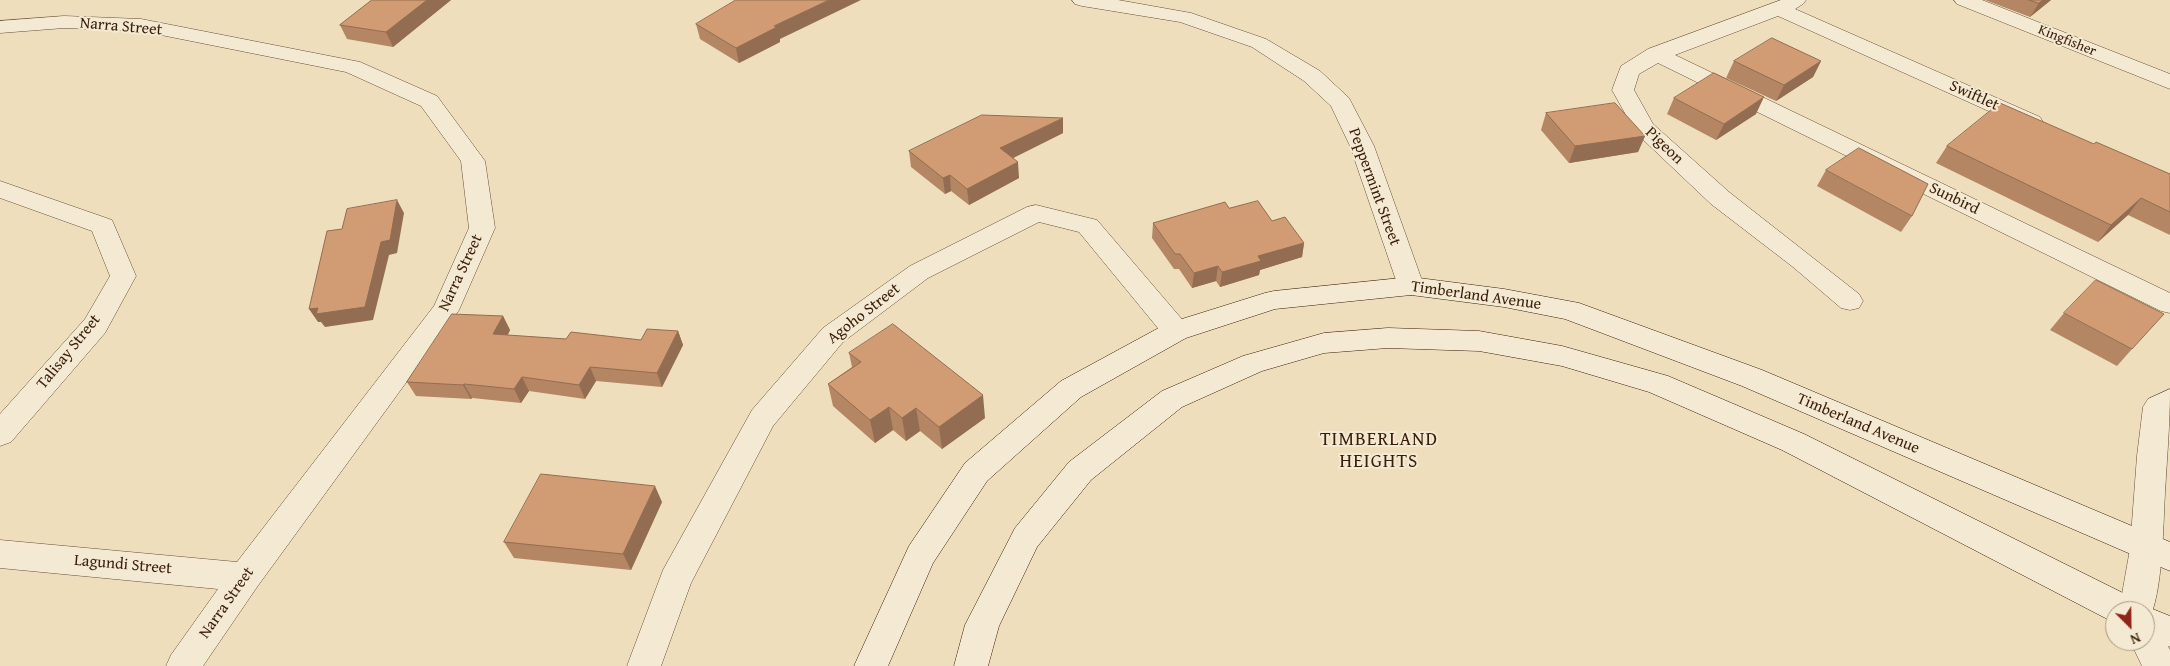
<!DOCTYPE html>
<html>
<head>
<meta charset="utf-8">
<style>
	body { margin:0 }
	#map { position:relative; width:2170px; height:666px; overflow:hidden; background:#eedebc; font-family:"Gentium Book Plus",serif }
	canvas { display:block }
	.north { position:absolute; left:2105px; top:601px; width:50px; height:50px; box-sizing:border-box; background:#f4ead3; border:1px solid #aa9882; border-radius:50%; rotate:157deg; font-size:14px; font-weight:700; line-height:20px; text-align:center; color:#3b1e09 }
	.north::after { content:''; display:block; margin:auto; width:18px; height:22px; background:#8f2418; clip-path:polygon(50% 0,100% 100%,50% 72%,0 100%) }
</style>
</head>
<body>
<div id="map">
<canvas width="2170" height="666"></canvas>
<div class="north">N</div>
</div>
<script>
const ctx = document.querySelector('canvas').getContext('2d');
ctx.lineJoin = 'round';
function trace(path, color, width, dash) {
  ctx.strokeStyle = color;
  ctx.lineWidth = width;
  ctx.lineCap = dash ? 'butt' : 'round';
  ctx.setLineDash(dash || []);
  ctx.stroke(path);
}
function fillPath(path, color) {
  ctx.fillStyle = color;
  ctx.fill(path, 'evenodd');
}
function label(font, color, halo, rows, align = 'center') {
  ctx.font = font + ' "Gentium Book Plus",serif';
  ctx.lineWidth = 4;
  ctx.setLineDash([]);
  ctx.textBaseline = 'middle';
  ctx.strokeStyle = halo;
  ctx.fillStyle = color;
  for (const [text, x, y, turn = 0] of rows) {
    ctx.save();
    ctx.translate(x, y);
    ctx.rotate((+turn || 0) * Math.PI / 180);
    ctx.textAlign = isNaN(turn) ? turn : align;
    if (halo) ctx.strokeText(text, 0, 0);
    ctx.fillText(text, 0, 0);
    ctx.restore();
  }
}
const street = new Path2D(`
	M1072,0H1118L1191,13L1266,39L1320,71L1349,98L1374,146L1424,286L1420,292L1411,295L1402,292L1398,286L1350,146L1331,106L1304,81L1252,47L1180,22L1082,6L1075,4Z
	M1781,0H1806L1803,4L1795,9L2040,117L2043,122L2040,127L2032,129L2024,127L1778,16L1675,55L2170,293V313L2161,311L1658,63L1639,74L1634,90L1653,124L1729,192L1859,294L1863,301L1859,308L1850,310L1841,308L1793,267L1711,204L1636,133L1612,90L1621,66L1648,49Z
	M1954,0H1982L2170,74V89L1957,4Z
	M64,16L141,19L360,62L437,96L485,161L495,228L459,310L257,587L203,666H166L171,655L218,589L0,568V540L237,562L434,306L469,228L461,161L421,106L346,72L141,31L64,28L0,33V21Z
	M0,181L112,220L136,276L105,333L11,442L0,446V414L85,319L110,276L92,231L0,198Z
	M1036,205L1097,220L1186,324L1190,331L1186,338L1176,341L1166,338L1079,232L1039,222L928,278L843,342L773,426L691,583L661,666H627L663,570L752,410L823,328L910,266L1027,207Z
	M2170,389C2170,424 2167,458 2165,493C2163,527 2163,593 2148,622L2157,625L2170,650V666H2142L2130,641H2145V611H2119L2130,549L2137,456L2143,407L2148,399Z`);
const secondary = new Path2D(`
	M1411,277L1504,289L1579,303L1762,370L2170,542V571L1742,386L1565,319L1504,307L1411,295L1275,309L1186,338L1081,397L987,481L933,563L888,666H854L909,546L965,463L1061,381L1166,324L1265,293L1274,291Z
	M1388,328L1479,331L1562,346L1668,376L1804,434L2137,600L2140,608L2145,606L2170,616V647L2145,637V611H2115V622H2113L1782,450L1649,392L1562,366L1479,351L1388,348L1324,353L1262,371L1182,407L1091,480L1037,547L999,626L988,666H954L965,625L1015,528L1069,462L1162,391L1243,356L1324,333Z`);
const wall = new Path2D(`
	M372,0H451L393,47L347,39L340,25Z
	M1985,0H2051L2030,17Z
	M696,24L780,39V42L739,63L700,39Z
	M1734,61H1821L1813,77L1776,101L1726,78Z
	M1674,98L1756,114L1716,140L1667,114Z
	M1546,113L1645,136L1638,152L1569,163L1541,130Z
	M1063,133L1013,158L1019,178L969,205L951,191L945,194L911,167L909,151Z
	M2094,144L2170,174V235L2128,215L2098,242L1936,163L1947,146Z
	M1826,170L1912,216L1901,232L1817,186Z
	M1229,208L1272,221L1304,243L1302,257L1260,270L1259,275L1220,287L1216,281L1192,288L1179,269H1174L1152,238L1153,223Z
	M2064,313L2132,349L2117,366L2050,330Z
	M503,316L510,330L508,335L566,339L641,340L678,331L683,345L662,387L596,381L585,399L529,391L521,403L472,398L471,399L416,396L407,382Z
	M849,353L985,418L942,449L920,431L906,441L893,430L875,443L833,406L828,384L852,367Z
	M662,502L631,570L514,558L504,542Z`);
const shadedWall = new Path2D(`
	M427,0H451L393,47L386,32Z
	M829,0H861L780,39V42L739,63L736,48L774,26Z
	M2043,0H2051L2030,17L2039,3Z
	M1821,61L1813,77L1776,101L1784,85Z
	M1764,97L1756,114L1716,140L1724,124Z
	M1063,118V133L1001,164L1000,148Z
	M1645,136L1638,152L1569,163L1575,146Z
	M1018,162L1019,178L969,205L967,189Z
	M950,175L951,191L945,194L943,178Z
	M2141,198L2128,215L2098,242L2111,225Z
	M397,200L404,213L397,253L389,255L373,320L325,327L321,322H318L309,309L381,242Z
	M1304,243L1302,257L1260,270L1259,275L1220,287L1222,272L1258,256Z
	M1218,266L1216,281L1192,288L1194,273Z
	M503,316L510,330L500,348L493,334Z
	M678,331L683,345L662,387L657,373Z
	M590,367L596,381L585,399L579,385Z
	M522,377L529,391L521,403L514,389Z
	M464,384L472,398L471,399L463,385Z
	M983,395L985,418L942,449L939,427Z
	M889,407L893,430L875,443L870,420Z
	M916,408L920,431L906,441L902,418Z
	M655,486L662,502L631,570L623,554Z`);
const building = new Path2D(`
	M372,0H427L386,32L340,25Z
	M736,0H829L774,26L777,27L736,48L696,24Z
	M2029,0H2043L2039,3Z
	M1772,38L1821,61L1784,85L1734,61Z
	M1714,73L1764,97L1724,124L1674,98Z
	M1615,103L1645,136L1575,146L1546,113Z
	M2000,103L2094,144L2096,142L2170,174V212L2141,198L2111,225L1947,146Z
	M982,115L1063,118L1000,148L1018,162L967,189L950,175L943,178L909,151Z
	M1859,148L1928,184L1912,216L1826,170Z
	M397,200L390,240L381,242L365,307L316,314L318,308L309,309L327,231L342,229L347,209Z
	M1258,201L1272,221L1285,217L1304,243L1258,256L1261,261L1222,272L1218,266L1194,273L1180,254H1175L1153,223L1225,202L1229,208Z
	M2096,280L2164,314L2132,349L2064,313Z
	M452,314L503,316L493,334L566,339L571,332L641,340L647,329L678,331L657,373L590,367L579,385L522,377L514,389L464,384L463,385L407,382Z
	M893,324L983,395L939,427L916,408L902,418L889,407L870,420L828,384L861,362L849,353Z
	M541,474L655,486L623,554L504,542Z`);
const farStreetnames = [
	["Kingfisher",2067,41,22]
];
const streetNames = [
	["Narra Street",121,27,5],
	["Swiftlet",1974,96,24],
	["Pigeon",1664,146,44],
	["Peppermint Street",1374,187,70],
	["Sunbird",1954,199,26],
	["Narra Street",461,273,-65],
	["Timberland Avenue",1476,296,8],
	["Agoho Street",864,314,-38],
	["Talisay Street",69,352,-51],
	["Timberland Avenue",1858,424,23],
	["Lagundi Street",123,565,5],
	["Narra Street",227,603,-55]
];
const quarterNames = [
	["TIMBERLAND",1379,440],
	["HEIGHTS",1379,462]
];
trace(street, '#684e36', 1);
trace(secondary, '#3b1e09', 1);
fillPath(street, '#f4ead3');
fillPath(secondary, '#f4ead3');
fillPath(wall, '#b48664');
fillPath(shadedWall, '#926d51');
fillPath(building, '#d19c74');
trace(building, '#926d51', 1);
label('14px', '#3b1e09', '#f4ead3', farStreetnames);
label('16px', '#3b1e09', '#f4ead3', streetNames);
ctx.letterSpacing = '1px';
label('19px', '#3b1e09', '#f4ead3', quarterNames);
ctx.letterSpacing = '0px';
</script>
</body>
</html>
